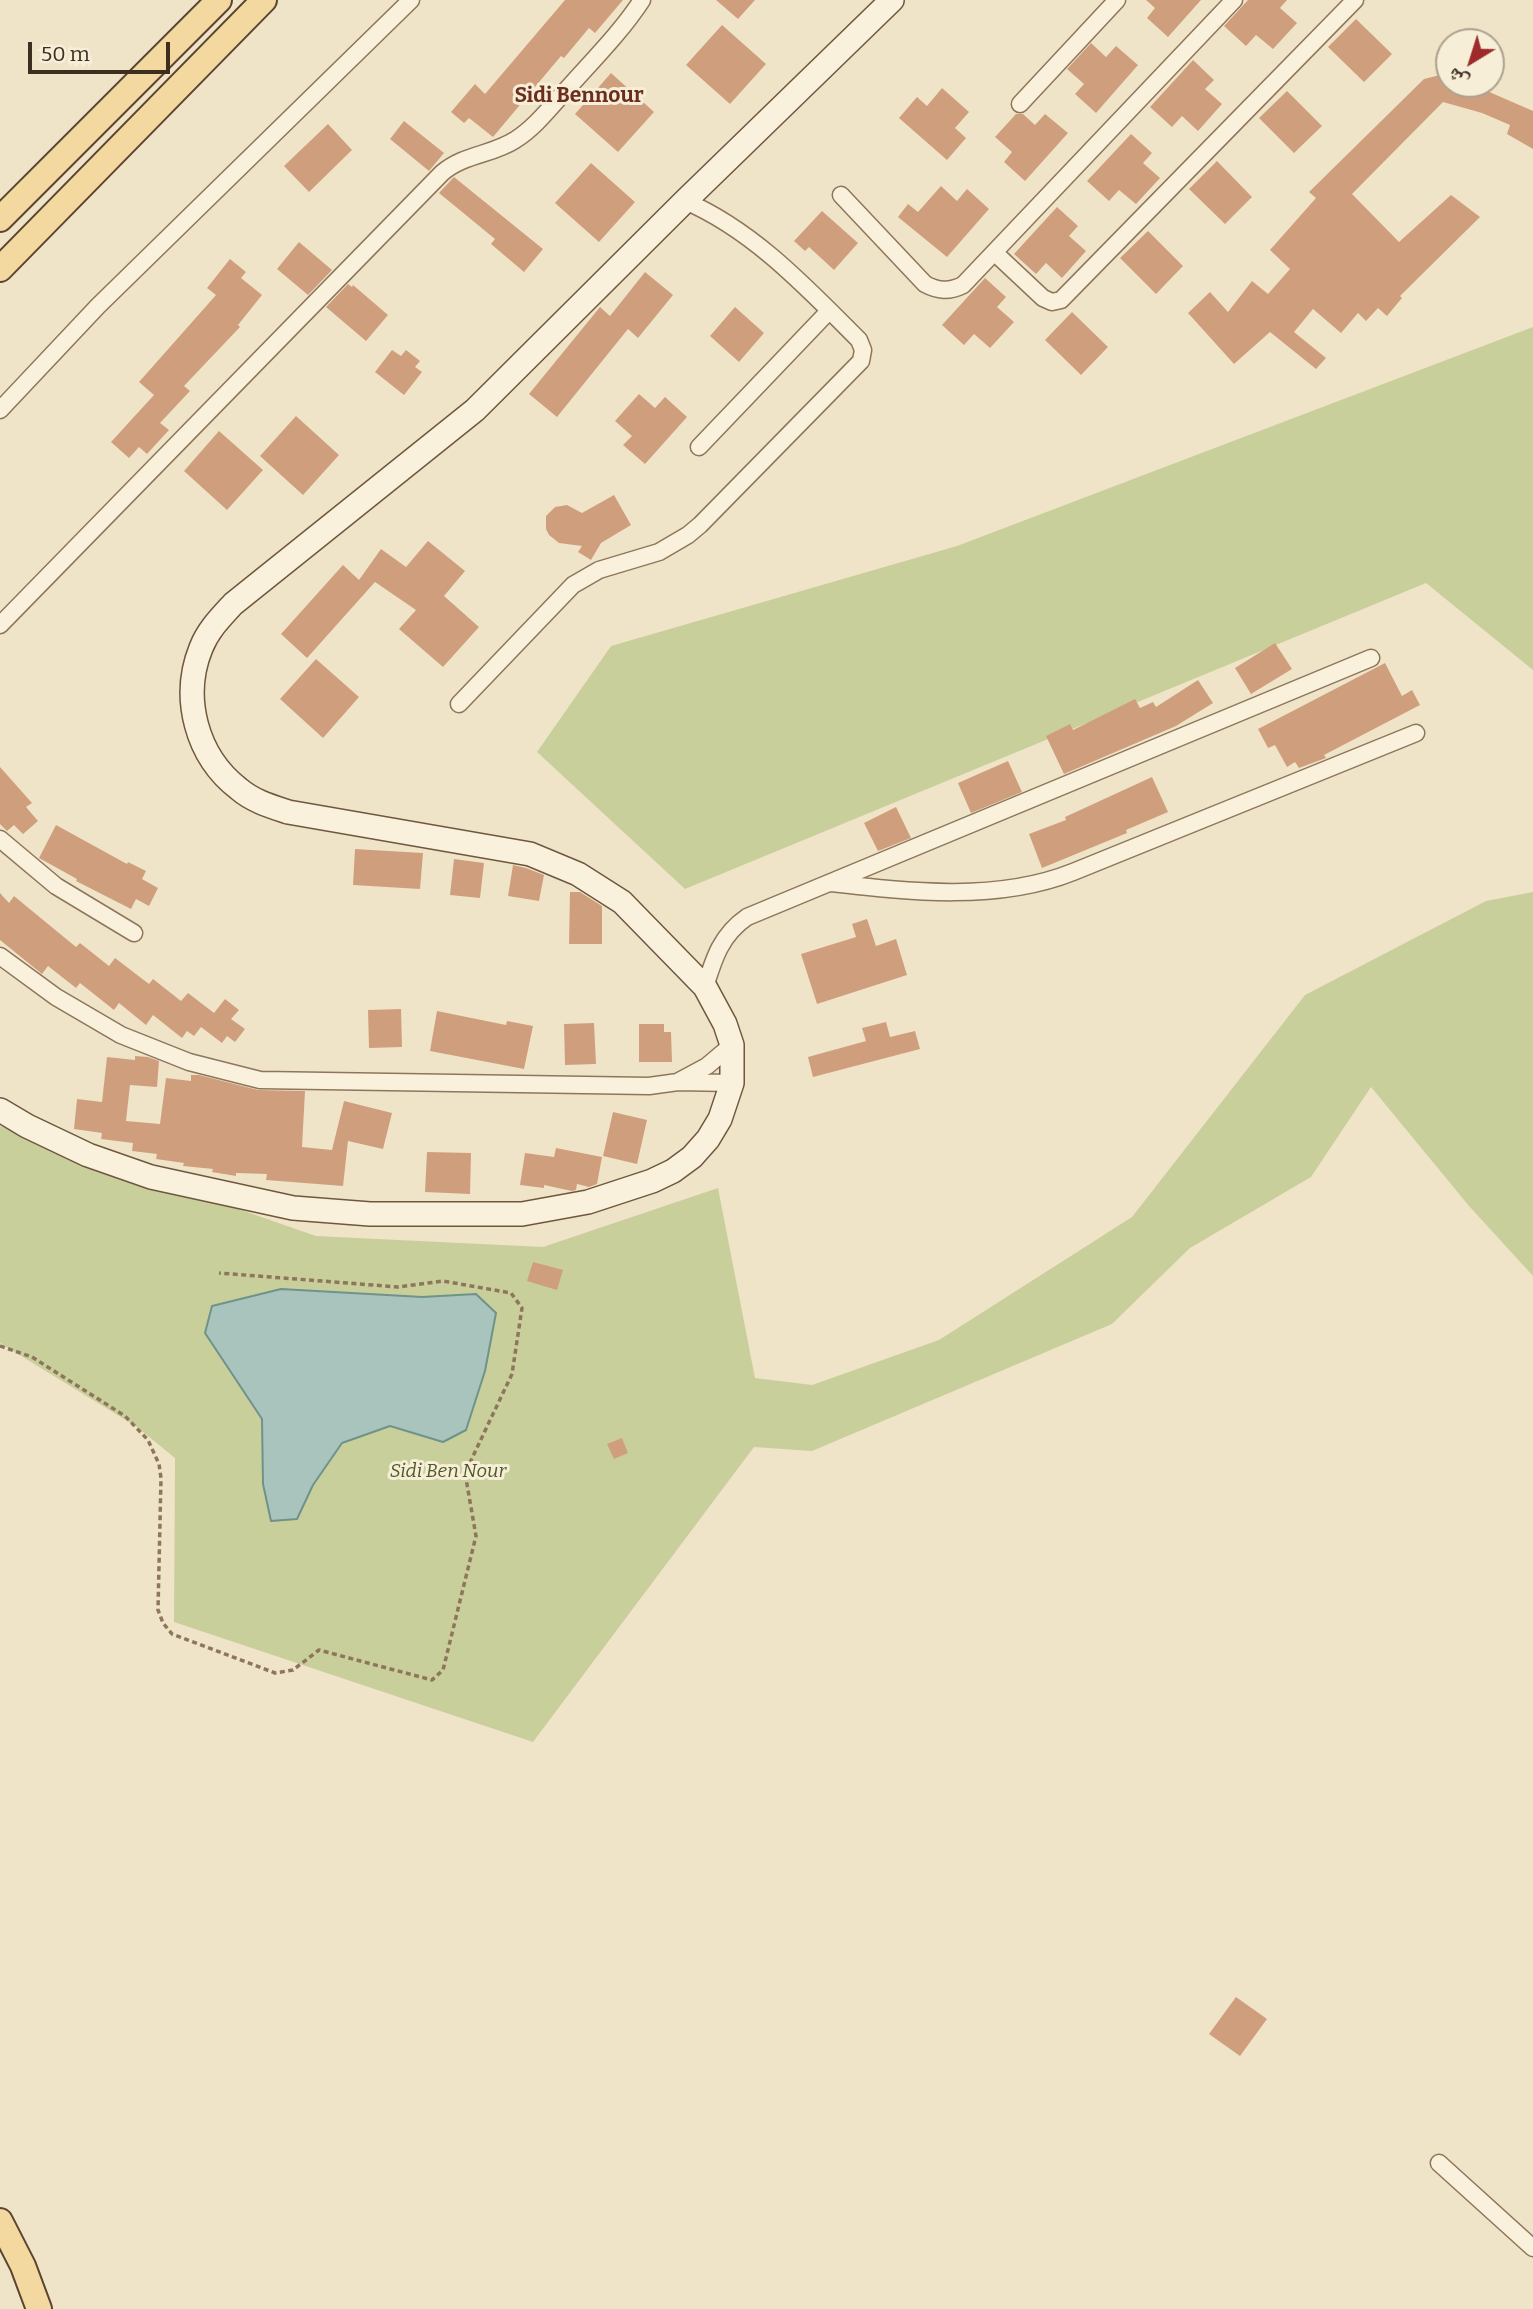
<!DOCTYPE html>
<html>
<head>
<meta charset="utf-8">
<style>
	body { margin:0 }
	#map { position:relative; width:1533px; height:2309px; overflow:hidden; background:#f0e4c8; font-family:Bitter,"Noto Naskh Arabic",serif }
	canvas { display:block }
	.north { position:absolute; left:1435px; top:28px; width:70px; height:70px; box-sizing:border-box; background:#f7eed8; border:2px solid #ada18e; border-radius:50%; rotate:218deg; font-size:19px; font-weight:700; line-height:28px; text-align:center; color:#3d2e20 }
	.north::after { content:''; display:block; margin:auto; width:24px; height:32px; background:#9e2a2b; clip-path:polygon(50% 0,100% 100%,50% 72%,0 100%) }
	.scale { position:absolute; left:28px; top:42px; width:142px; height:32px; box-sizing:border-box; border:4px solid #3d2e20; border-top:0; padding-left:9px; font-size:21px; line-height:24px; white-space:nowrap; color:#3d2e20; -webkit-text-stroke:5px #f7eed8; paint-order:stroke }
</style>
</head>
<body>
<div id="map">
<canvas width="1533" height="2309"></canvas>
<div class="north">ش</div>
<div class="scale">50 m</div>
</div>
<script>
const ctx = document.querySelector('canvas').getContext('2d');
ctx.lineJoin = 'round';
function fillPath(path, color) {
  ctx.fillStyle = color;
  ctx.fill(path, 'evenodd');
}
function trace(path, color, width, dash) {
  ctx.strokeStyle = color;
  ctx.lineWidth = width;
  ctx.lineCap = dash ? 'butt' : 'round';
  ctx.setLineDash(dash || []);
  ctx.stroke(path);
}
function label(font, color, halo, rows, align = 'center') {
  ctx.font = font + ' Bitter,serif';
  ctx.lineWidth = 6;
  ctx.setLineDash([]);
  ctx.textBaseline = 'middle';
  ctx.strokeStyle = halo;
  ctx.fillStyle = color;
  for (const [text, x, y, turn = 0] of rows) {
    ctx.save();
    ctx.translate(x, y);
    ctx.rotate((+turn || 0) * Math.PI / 180);
    ctx.textAlign = isNaN(turn) ? turn : align;
    if (halo) ctx.strokeText(text, 0, 0);
    ctx.fillText(text, 0, 0);
    ctx.restore();
  }
}
const green = new Path2D(`
	M1533,327V670L1426,583L685,889L537,752L611,646L957,546Z
	M1533,892V1276L1469,1206L1371,1087L1311,1177L1190,1248L1112,1324L812,1451L754,1447L533,1742L174,1622L175,1458L137,1427L0,1343V1126L316,1236L543,1247L718,1188L755,1378L812,1385L939,1340L1132,1217L1305,995L1486,901Z`);
const water = new Path2D(`
	M281,1289L422,1297L476,1294L496,1313L485,1371L466,1430L443,1442L390,1426L342,1443L313,1485L297,1519L271,1521L263,1484L262,1419L205,1333L212,1306Z`);
const building = new Path2D(`
	M565,0H623L595,33L589,28L564,58L561,56L493,137L469,118L464,123L451,112L475,84L485,94Z
	M716,0H755L738,19Z
	M1146,0H1201L1168,37L1147,18L1155,8Z
	M1248,0H1287L1280,8L1297,23L1273,49L1256,35L1246,46L1224,26Z
	M1356,19L1392,54L1364,82L1328,47Z
	M722,25L766,64L730,104L686,65Z
	M1091,43L1106,57L1116,46L1138,65L1096,113L1075,94L1084,84L1067,69Z
	M1193,60L1214,80L1205,89L1222,104L1198,131L1182,116L1172,127L1150,107Z
	M611,73L654,112L618,152L575,114Z
	M1440,75L1449,76V84H1471L1533,111V149L1507,134L1510,125L1482,113L1443,102L1352,194L1399,242L1451,195L1480,217L1400,296L1402,298L1387,316L1378,308L1366,321L1358,313L1341,333L1313,309L1294,332L1326,358L1316,369L1270,332L1234,364L1188,313L1210,292L1228,312L1252,281L1268,294L1290,269L1270,250L1316,198L1309,192L1424,79Z
	M942,88L969,112L955,128L966,138L947,160L899,118L917,97L927,106Z
	M1287,91L1322,126L1294,153L1259,118Z
	M1016,114H1023L1035,125L1045,114L1068,133L1025,181L1004,162L1012,152L995,137Z
	M404,121L444,153L429,171L390,139Z
	M328,124L352,150L309,192L284,166Z
	M1131,134L1152,153L1143,163L1160,178L1136,204L1119,190L1109,201L1087,181Z
	M1217,161L1252,197L1225,224L1189,189Z
	M591,163L635,202L599,242L555,203Z
	M454,177L543,249L524,272L491,244L495,239L439,193Z
	M941,186L957,201L967,189L989,209L947,257L898,217L908,204L918,212Z
	M1057,207L1078,226L1069,236L1086,251L1062,278L1046,263L1036,274L1014,254Z
	M822,211L858,243L834,270L809,247L805,251L794,241Z
	M1148,231L1183,266L1156,294L1120,258Z
	M299,242L332,270L308,295L277,269Z
	M230,259L246,272L241,278L262,295L238,325L240,327L184,386L190,391L160,423L169,430L147,454L139,447L129,458L111,442L154,395L139,382L216,295L207,288Z
	M645,272L673,295L638,338L628,329L557,417L529,394L600,307L610,316Z
	M985,278L1006,297L997,307L1014,322L990,348L974,334L964,345L942,325Z
	M348,284L352,287L353,285L388,315L366,341L326,307Z
	M735,307L764,333L739,362L710,336Z
	M1072,312L1108,347L1081,375L1045,340Z
	M392,350L401,356L406,350L420,361L415,367L422,372L404,395L375,372Z
	M639,394L655,408L665,397L687,417L645,464L623,445L632,436L615,421Z
	M296,416L339,455L303,495L260,456Z
	M219,431L263,470L227,510L184,471Z
	M614,495L631,525L601,543L591,560L578,552L582,546L559,543L549,535L546,529V516L555,507L567,505L582,513Z
	M428,541L465,571L444,596L479,627L443,667L399,629L416,610L375,582L307,658L281,634L343,565L359,580L381,549L406,567Z
	M1275,643L1292,669L1251,694L1235,668Z
	M316,659L359,697L323,738L280,699Z
	M1385,663L1402,696L1412,690L1420,705L1324,755L1326,758L1299,768L1295,762L1287,767L1275,745L1268,748L1258,729Z
	M1198,680L1213,703L1176,726L1064,774L1046,736L1070,724L1073,730L1135,699L1140,708L1153,702L1156,707Z
	M1008,761L1022,792L971,813L958,783Z
	M0,767L32,803L26,807L38,821L23,834L14,825L7,831L0,824Z
	M1152,777L1168,812L1126,830L1127,833L1042,868L1029,834L1066,820L1065,817Z
	M896,807L911,838L878,851L864,823Z
	M56,825L127,864L128,862L146,871L142,879L158,888L149,906L136,899L131,909L76,881L77,879L39,858Z
	M355,849L423,853L420,889L353,885Z
	M454,859L484,863L480,898L450,895Z
	M513,865L526,868L544,875L539,901L508,896Z
	M570,892H580L602,906V944H569Z
	M0,893L9,903L14,896L76,947L80,943L109,966L115,958L149,984L153,979L181,1001L188,993L214,1013L225,999L239,1010L231,1019L245,1029L235,1042L227,1036L222,1043L201,1027L194,1036L187,1031L182,1038L153,1015L146,1025L119,1003L114,1010L80,983L76,988L48,966L42,974L0,940Z
	M867,919L876,946L896,939L907,975L817,1004L801,954L856,937L852,924Z
	M401,1009L402,1047L369,1048L368,1010Z
	M437,1011L506,1025L507,1021L533,1026L524,1069L430,1051Z
	M886,1022L890,1037L915,1031L920,1049L813,1077L808,1057L866,1041L862,1028Z
	M594,1023L596,1064L565,1065L564,1024Z
	M639,1024H664V1032H671L672,1062H639Z
	M135,1056L148,1057L159,1061L157,1087L130,1085L126,1121L160,1124L166,1078L191,1081V1075H199L258,1090L305,1091L302,1147L332,1150L344,1101L392,1113L383,1149L348,1141L343,1186L266,1180L267,1174L236,1173V1176L212,1172L213,1169L183,1166L184,1163L156,1159L157,1154L132,1151L133,1143L101,1139L102,1133L74,1129L77,1099L102,1102L107,1057L135,1060Z
	M613,1112L647,1120L637,1164L603,1156Z
	M556,1148L602,1157L597,1184L589,1187L577,1184L576,1190L572,1191L544,1185V1188L520,1185L525,1153L554,1157Z
	M427,1152L471,1153L470,1194L425,1192Z
	M533,1262L563,1270L557,1290L527,1281Z
	M622,1438L628,1453L614,1459L607,1444Z
	M1236,1997L1267,2019L1240,2056L1209,2034Z`);
const path = new Path2D(`
	M0,1346L32,1357L125,1416L148,1440L159,1464L161,1478L158,1610L163,1623L172,1634L275,1673L293,1670L319,1650L432,1680L443,1670L476,1536L465,1473L512,1374L522,1308L511,1293L443,1281L398,1287L219,1273`);
const street = new Path2D(`
	M1020,104L1117,0
	M841,195L925,284C938,291 949,292 963,285L1234,0
	M995,253L1043,298L1052,302L1061,300L1355,0
	M0,410L98,306L411,0
	M699,447L829,311
	M0,625L442,173C464,154 492,155 515,140C536,127 552,105 569,87C594,59 621,32 642,0
	M459,704L573,585L599,570L659,552L688,535L700,525L861,361L863,350L859,340C807,288 753,230 685,201
	M0,839L56,886L134,933
	M831,883C910,892 998,902 1073,872L1416,733
	M0,956L56,997L121,1035L189,1062L260,1080L649,1086L678,1082L732,1083
	M705,987C714,958 721,935 747,917L1371,658
	M679,1081L707,1066L732,1045
	M1439,2163L1533,2248`);
const secondary = new Path2D(`
	M0,1110L27,1126L88,1155L151,1177L293,1208L370,1214H522L588,1202L652,1181L673,1171L692,1157L708,1139L720,1119L732,1083V1045L725,1024L705,987L622,902L578,874L530,854L288,812C270,806 253,801 239,789C196,756 181,697 201,648C208,630 221,617 233,604L475,410L685,201L892,0`);
const primary = new Path2D(`
	M0,219L219,0
	M0,269L264,0
	M0,2221L23,2266L39,2309`);
const parkNames = [
	["Sidi Ben Nour",448,1472]
];
const neighbourhoodNames = [
	["Sidi Bennour",579,96]
];
fillPath(green, '#c9cf9b');
fillPath(water, '#a9c4bc');
trace(water, '#6f938a', 2);
fillPath(building, '#cf9f7d');
trace(street, '#8d765c', 19);
trace(secondary, '#6f573f', 26);
trace(primary, '#5b4430', 28);
trace(path, '#8d765c', 3.5, [5, 3.5]);
trace(street, '#faf1dc', 16);
trace(secondary, '#faf1dc', 23);
trace(primary, '#f3d9a0', 24);
label('italic 19px', '#4d5a26', '#f7eed8', parkNames);
label('bold 21px', '#6b2e1e', '#f7eed8', neighbourhoodNames);
</script>
</body>
</html>
